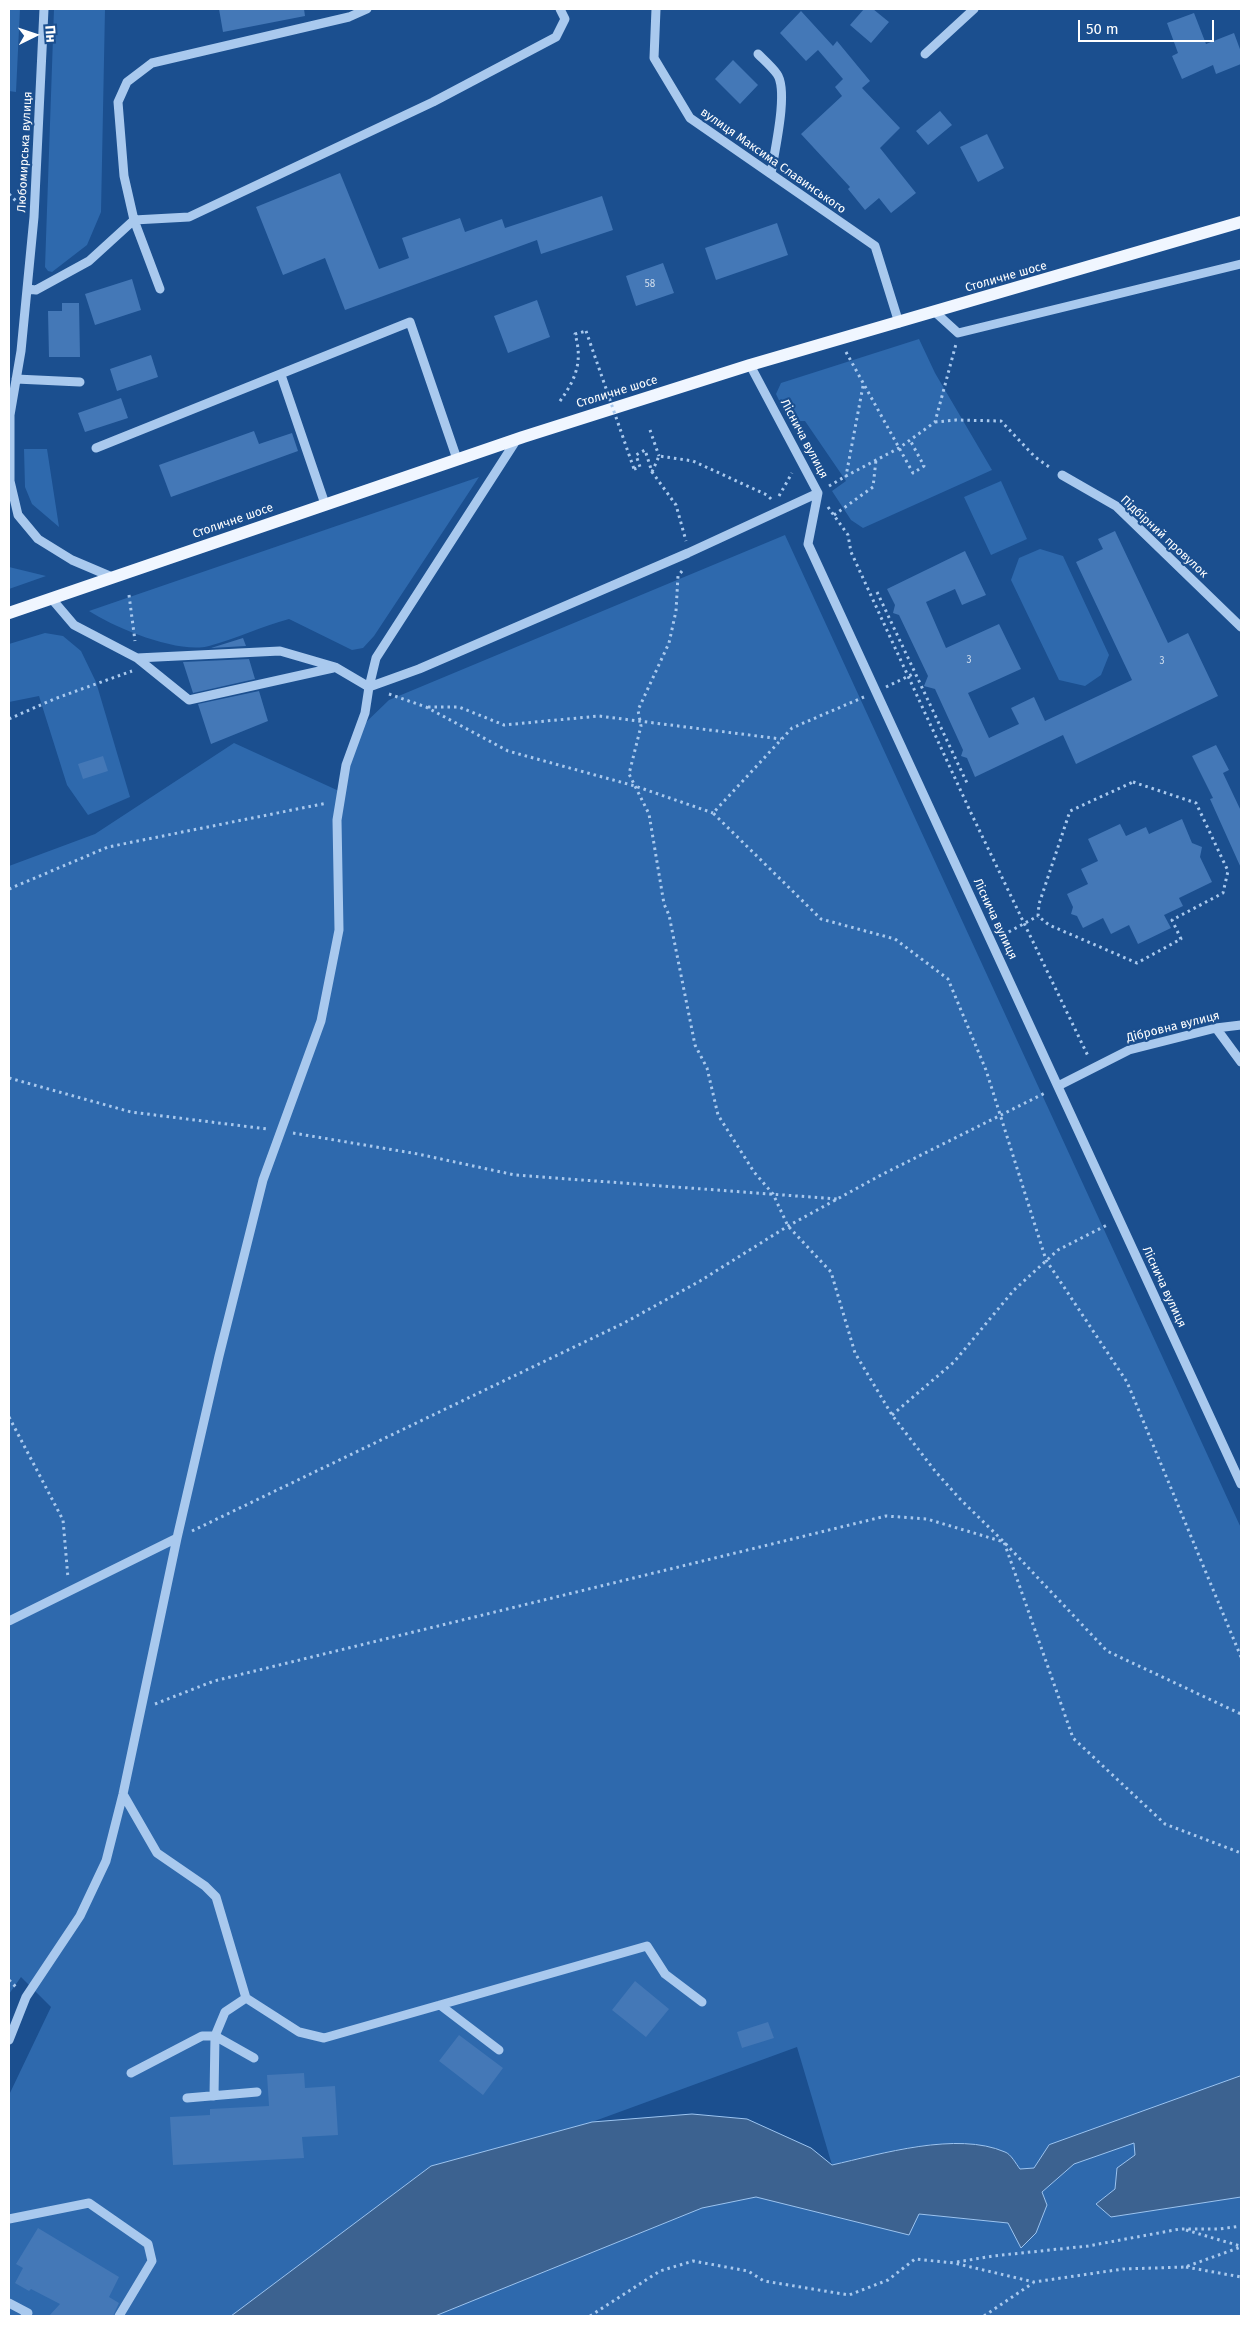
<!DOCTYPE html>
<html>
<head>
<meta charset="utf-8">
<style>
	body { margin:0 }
	#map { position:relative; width:1250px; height:2325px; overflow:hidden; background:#1b4f8f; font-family:"Fira Sans",sans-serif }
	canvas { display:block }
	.frame { position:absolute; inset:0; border:10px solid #fff; pointer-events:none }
	.north { position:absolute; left:10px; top:10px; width:50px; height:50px; -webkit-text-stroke:4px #1b4f8f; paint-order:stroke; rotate:86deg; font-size:14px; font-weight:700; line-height:20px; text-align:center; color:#fff }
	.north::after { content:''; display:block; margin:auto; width:18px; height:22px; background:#fff; clip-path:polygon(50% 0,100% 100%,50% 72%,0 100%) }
	.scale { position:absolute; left:1078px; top:20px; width:136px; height:22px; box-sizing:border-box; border:2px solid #fff; border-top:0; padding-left:6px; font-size:15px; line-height:18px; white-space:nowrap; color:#fff; -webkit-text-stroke:4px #1b4f8f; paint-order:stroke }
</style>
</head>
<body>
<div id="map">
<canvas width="1250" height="2325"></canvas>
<div class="frame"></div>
<div class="north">Пн</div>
<div class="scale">50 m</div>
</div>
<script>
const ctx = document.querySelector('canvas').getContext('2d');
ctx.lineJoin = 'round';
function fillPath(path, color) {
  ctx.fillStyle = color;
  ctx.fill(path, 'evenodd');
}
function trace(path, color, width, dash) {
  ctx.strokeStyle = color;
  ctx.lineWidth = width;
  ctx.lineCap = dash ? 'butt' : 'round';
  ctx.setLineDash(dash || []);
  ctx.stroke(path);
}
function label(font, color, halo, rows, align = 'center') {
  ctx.font = font + ' "Fira Sans",sans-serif';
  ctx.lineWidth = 4.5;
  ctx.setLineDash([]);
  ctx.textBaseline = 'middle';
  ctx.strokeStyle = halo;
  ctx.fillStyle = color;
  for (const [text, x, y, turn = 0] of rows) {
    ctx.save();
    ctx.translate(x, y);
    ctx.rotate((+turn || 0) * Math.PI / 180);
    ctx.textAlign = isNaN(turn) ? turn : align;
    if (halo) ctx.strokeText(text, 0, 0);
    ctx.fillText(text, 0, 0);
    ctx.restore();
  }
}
const green = new Path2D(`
	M9,9H20L16,92L9,91Z
	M54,9H105L101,212L87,245L52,272L48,271L45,267Z
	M919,339L935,373L992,470L863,528L851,520L832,491L846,481L805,421H789L776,394L781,383Z
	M24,449H47L59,527L32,504L25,487Z
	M479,477L374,636L363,648L352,650L289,619C262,626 236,639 209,646C178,654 115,628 89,611Z
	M1001,481L1027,539L991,555L964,497Z
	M785,535L1241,1528V2076L1049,2145L1034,2168L1020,2169C1016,2164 1011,2154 1005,2152C955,2131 883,2153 832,2165L797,2047L592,2122L431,2166L231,2316H9V2095L51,2007L21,1977L9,1994V866L95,834L234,743L339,791L361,727L389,700Z
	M1040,549L1063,556L1109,655L1101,675L1085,686L1059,680L1011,580L1019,558Z
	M9,567L46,576L9,589Z
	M45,633L63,636L81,651L96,682L130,797L88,815L67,785L39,696L9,702V644Z
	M1134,2143L1135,2155L1117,2168L1115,2189L1096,2204L1111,2217L1241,2197V2316H435L702,2208L756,2197L909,2235L918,2214L1008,2223L1036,2233L1047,2205L1042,2192L1074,2164Z`);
const water = new Path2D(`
	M1241,2076V2197L1111,2217L1096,2204L1115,2189L1117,2168L1135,2155L1134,2143L1074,2164L1042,2192L1047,2205L1036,2233L1021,2248L1008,2223L919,2214L909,2235L756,2197L702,2208L435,2316H231L431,2166L592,2122L692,2114L747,2119L811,2148L832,2165C881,2154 957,2131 1005,2152C1011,2154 1016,2164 1020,2169L1034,2168L1049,2145Z`);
const building = new Path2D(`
	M219,9H304L305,16L223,32Z
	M864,9H873L889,22L871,43L850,25Z
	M801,11L833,46L837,41L870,81L862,88L900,128L880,148L916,193L891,213L879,198L865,210L848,189L850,187L801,134L842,96L835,87L843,79L818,50L806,61L780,33Z
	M1194,13L1206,44L1234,33L1241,52V64L1216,74L1213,65L1182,79L1172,56L1178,53L1167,23Z
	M733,60L758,85L740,104L715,79Z
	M940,111L952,125L928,145L916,131Z
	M987,134L1004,168L978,182L960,147Z
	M340,173L379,269L409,258L402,238L460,218L465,232L502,219L505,228L602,196L613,230L541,254L537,240L345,310L325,258L283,275L256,207Z
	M777,223L788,255L716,280L705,248Z
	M663,263L674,293L636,306L626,276Z
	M132,279L141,310L95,325L85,294Z
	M537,300L550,337L508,353L494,316Z
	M62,303H79L80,357H49L48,311H62Z
	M151,355L158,377L117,391L110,369Z
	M121,398L128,418L85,432L78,413Z
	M254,431L259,444L292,433L298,451L171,497L159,465Z
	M1115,531L1168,643L1188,633L1218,696L1076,764L1063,735L975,777L967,758L961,756L963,750L935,689L924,686L928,676L899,615L893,613L895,605L887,589L965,551L986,595L962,605L955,589L926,602L946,648L999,624L1021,669L968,693L989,738L1019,724L1011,708L1034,697L1045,721L1132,680L1076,562L1103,549L1098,539Z
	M243,638L246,646L211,648Z
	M249,659L255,679L193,693L183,662Z
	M259,691L268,721L211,744L198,704Z
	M1216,745L1229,770L1223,773L1241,811V868L1210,799L1213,798L1192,756Z
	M103,756L108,771L83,779L78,764Z
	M1182,819L1192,843L1202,847L1200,857L1212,882L1179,898L1183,906L1164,915L1171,928L1138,944L1129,925L1111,934L1103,918L1083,928L1077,916L1071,914L1073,907L1067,894L1088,884L1081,869L1098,861L1088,839L1120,824L1126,836L1146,827L1149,834Z
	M635,1981L669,2009L646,2037L612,2010Z
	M768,2022L774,2038L742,2048L737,2032Z
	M459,2035L503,2068L483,2095L439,2061Z
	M304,2073L305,2088L335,2086L338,2135L302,2137L304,2158L173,2165L170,2117L210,2115V2109L269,2106L267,2075Z
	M38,2228L119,2277L109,2297L119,2303L113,2316H49L60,2304L31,2289L29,2291L15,2283L23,2268L16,2264Z`);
const path = new Path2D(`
	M9,194L21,206
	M846,352L913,473L924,466L910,440
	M863,386L846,476L899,448L935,422L956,344
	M560,401C576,379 583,361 575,334L586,331
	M935,422L956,420L1001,421L1035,457L1052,469
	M650,430L659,456
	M634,469L640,467L636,455L645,450L652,472L676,505L686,541
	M652,472L659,456L693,461L767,495L773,501
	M829,486L846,476
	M779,496L792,473
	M828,507L848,535L851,552L971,813L1088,1056
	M834,515L873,487L876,460
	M682,571L678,576L676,611L669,643L638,710L641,726L629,774L649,814L664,904L669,915L695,1045L707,1068L718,1115L754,1172L773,1194L788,1226L831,1272L855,1353L892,1415L935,1471L960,1499L1004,1542L1107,1651L1241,1714
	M877,592L967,783
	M129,595L135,641
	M886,687L915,673
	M389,694L426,707L508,751L635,786L713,813
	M864,697L792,728L713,813L821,919L895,939L948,979L986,1070L1046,1260L1127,1382L1241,1657
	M428,707H459L504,725L599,716L781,739
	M9,719L54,699L132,671
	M1133,782L1196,803L1228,871L1223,893L1172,920L1181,939L1137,963L1049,925L1038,916L1039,904L1070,811Z
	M9,889L108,847L327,803
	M1003,935L1038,916
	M9,1078L131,1112L267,1129
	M293,1133L418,1154L515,1175L837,1199
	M892,1415L954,1362L1014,1290L1058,1250L1109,1224
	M9,1417L63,1520L68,1578
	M192,1531L624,1323L700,1281L788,1226L881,1175L1047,1092
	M155,1704L214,1681L886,1516L927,1519L1004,1542L1073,1738L1165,1824L1241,1853
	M9,1980L17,1988
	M1186,2230L1240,2246
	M957,2262L993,2256L1088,2246L1180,2229H1219L1241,2226
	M1186,2267L1241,2277
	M590,2316L660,2271L693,2261L748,2271L764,2281L849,2295L888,2280L915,2259L954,2263L1034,2282L1123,2269L1185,2267L1241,2247
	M984,2316L1033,2283`);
const minor = new Path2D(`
	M44,9L34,217L21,351L10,415V481L18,515L38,539L72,560L112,577
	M656,9L654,58L690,118L875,246L899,323
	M758,54C764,60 772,67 777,74C789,91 774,153 771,174
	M925,54L974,9
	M27,289L36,290L89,261L134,220L189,217L433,102L556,37L565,19L560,9
	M160,289L134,220L124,176L118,102L127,82L152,63L349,17L367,9
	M935,312L958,333L1241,264
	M750,365L818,493L808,544L1241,1484
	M281,375L325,504
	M16,379L80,382
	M96,448L410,322L457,459
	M1062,475L1116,506L1241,627
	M51,598L74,625L137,658L280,651L335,667L369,687L376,658L517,439
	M137,658L189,700L333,668
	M1216,1028L1241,1062
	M1058,1086L1129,1050L1216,1028L1241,1025
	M9,1621L177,1538
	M123,1794L157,1853L205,1886L216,1897L246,1998L299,2032L324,2038L647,1946L665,1974L702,2002
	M440,2005L499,2050
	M9,2040L26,1997L80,1916L106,1861L123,1794L177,1538L219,1356L263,1180L321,1021L339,930L337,820L346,765L365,713L369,687L419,669L688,553L818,493
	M131,2073L202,2036H215L225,2012L246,1998
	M214,2096L215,2036L254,2058
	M187,2098L257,2092
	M9,2219L89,2203L148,2244L152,2261L119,2316
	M9,2303L28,2313L25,2316`);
const major = new Path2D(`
	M9,613L523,437L750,365L1241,222`);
const pathBridge = new Path2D(`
	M586,331L634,469`);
const numberNames = [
	["58",650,284],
	["3",969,660],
	["3",1162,661]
];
const streetNames = [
	["Любомирська вулиця",25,152,-87],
	["вулиця Максима Славинського",773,161,35],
	["Столичне шосе",1006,277,-16],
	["Столичне шосе",617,392,-17],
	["Ліснича вулиця",804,439,62],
	["Столичне шосе",233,521,-19],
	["Підбірний провулок",1164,537,43],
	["Ліснича вулиця",995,919,65],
	["Дібровна вулиця",1173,1027,-14],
	["Ліснича вулиця",1164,1287,65]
];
fillPath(green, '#2e69ad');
fillPath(water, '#3c6290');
trace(water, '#9cc4f0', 1);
fillPath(building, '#4478b7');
trace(path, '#a9c9ee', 3, [2.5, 4]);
trace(minor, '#a9c9ee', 9);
trace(major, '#f0f6ff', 12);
trace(pathBridge, '#a9c9ee', 3, [2.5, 4]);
label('10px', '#d0dded', null, numberNames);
label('12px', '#fff', '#1b4f8f', streetNames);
</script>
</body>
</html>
